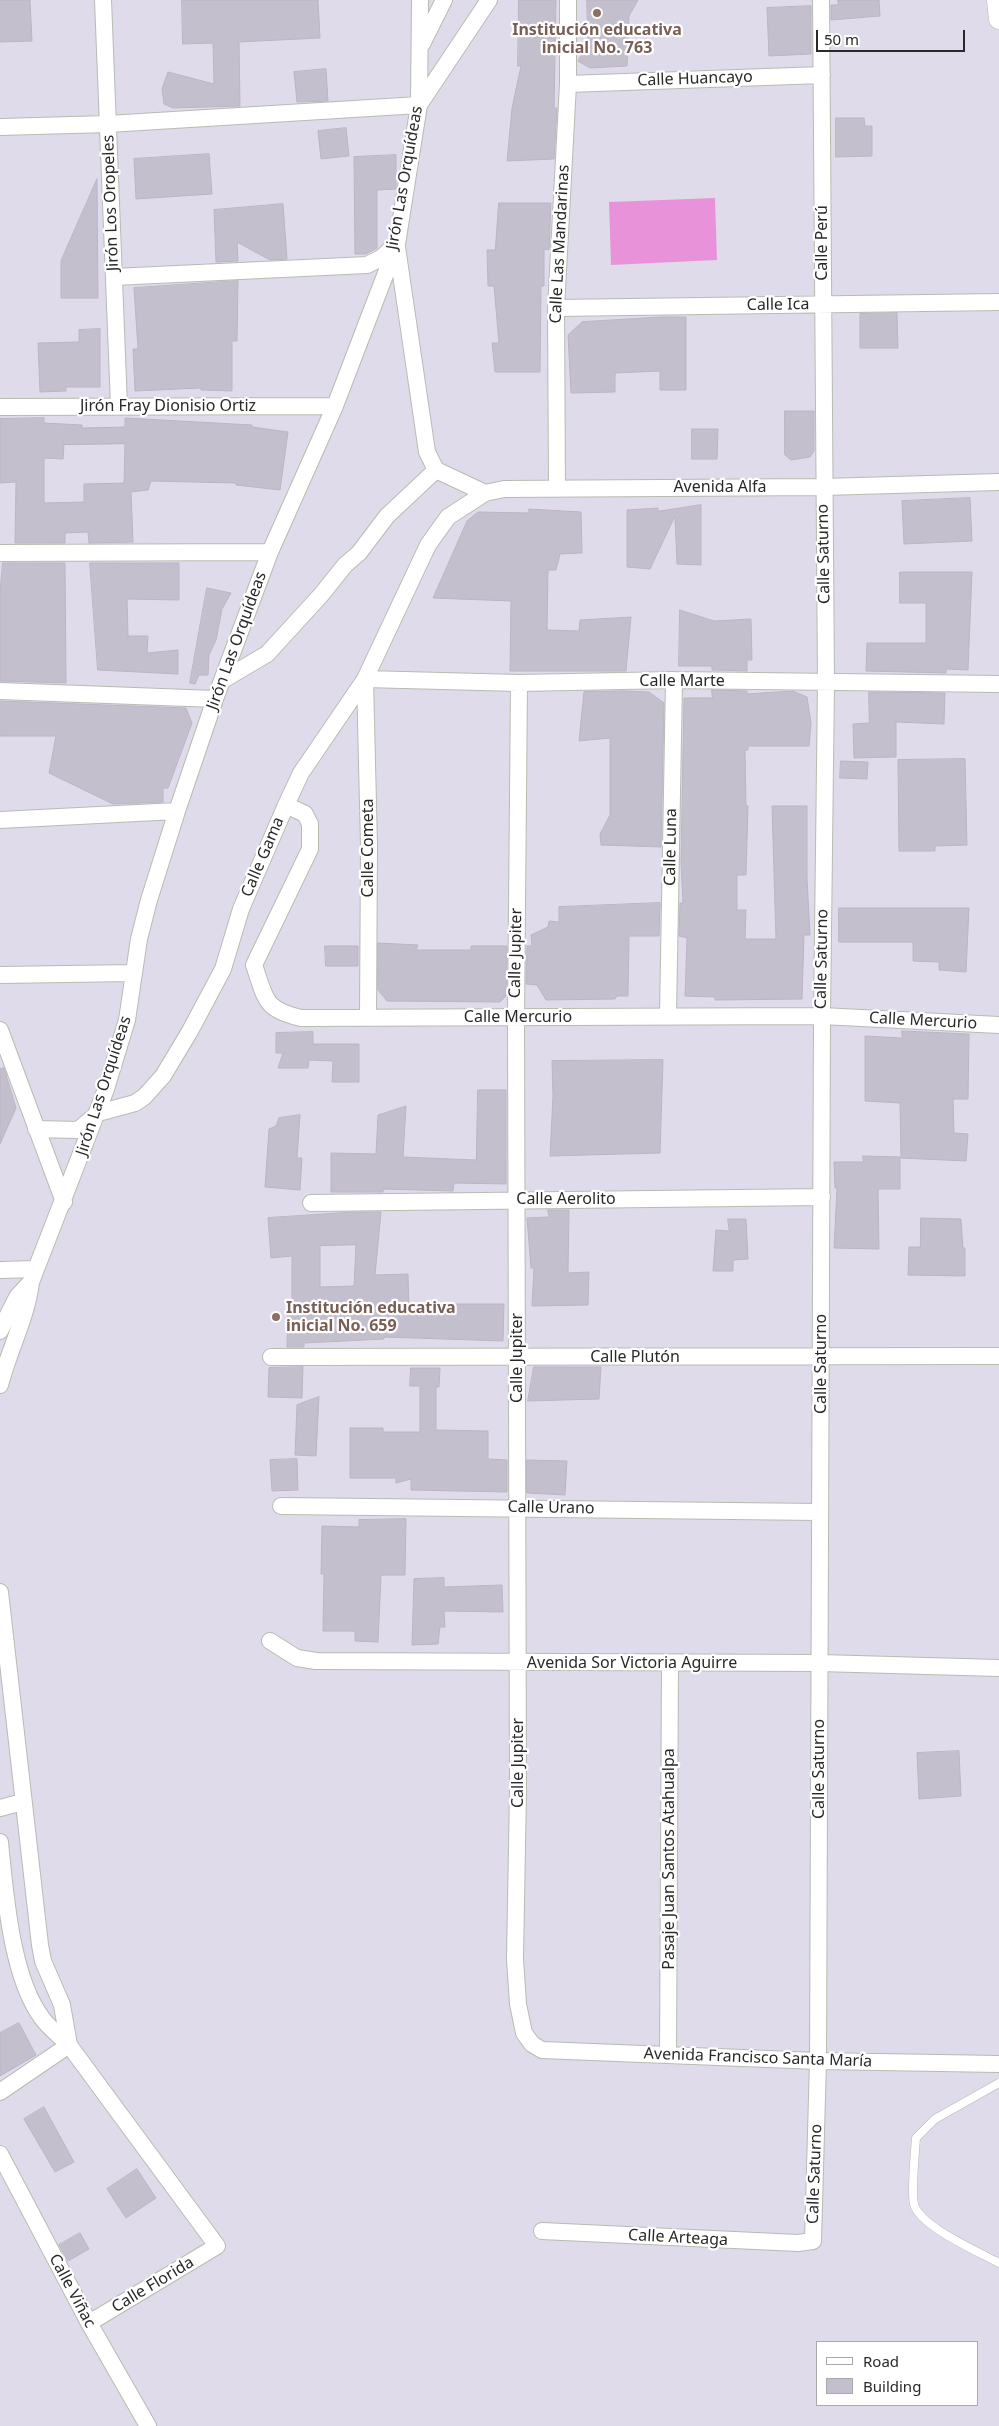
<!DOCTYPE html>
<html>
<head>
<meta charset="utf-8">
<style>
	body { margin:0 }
	#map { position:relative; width:999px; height:2426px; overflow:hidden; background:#e0dbeb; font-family:"Noto Sans",sans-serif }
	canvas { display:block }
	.legend { position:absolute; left:816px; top:2341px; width:162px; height:65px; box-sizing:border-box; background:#fff; border:1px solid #a9a9a9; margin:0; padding:6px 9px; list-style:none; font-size:15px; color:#292929 }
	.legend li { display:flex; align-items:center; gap:10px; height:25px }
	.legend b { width:25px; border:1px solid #a9a9a9 }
	.scale { position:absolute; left:816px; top:30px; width:149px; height:22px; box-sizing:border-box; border:2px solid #292929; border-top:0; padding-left:6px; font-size:15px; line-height:18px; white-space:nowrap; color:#292929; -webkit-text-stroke:4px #fff; paint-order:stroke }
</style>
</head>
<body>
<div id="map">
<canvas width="999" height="2426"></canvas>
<ul class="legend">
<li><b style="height:6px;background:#fff"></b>Road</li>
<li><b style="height:14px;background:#c4bfcd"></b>Building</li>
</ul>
<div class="scale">50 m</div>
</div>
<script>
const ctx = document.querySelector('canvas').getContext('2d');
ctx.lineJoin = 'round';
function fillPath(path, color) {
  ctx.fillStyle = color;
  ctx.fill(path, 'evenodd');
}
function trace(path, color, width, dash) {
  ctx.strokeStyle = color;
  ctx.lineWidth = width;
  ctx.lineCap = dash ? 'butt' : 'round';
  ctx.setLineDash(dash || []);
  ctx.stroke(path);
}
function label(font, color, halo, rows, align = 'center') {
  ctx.font = font + ' "Noto Sans",sans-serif';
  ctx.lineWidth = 4.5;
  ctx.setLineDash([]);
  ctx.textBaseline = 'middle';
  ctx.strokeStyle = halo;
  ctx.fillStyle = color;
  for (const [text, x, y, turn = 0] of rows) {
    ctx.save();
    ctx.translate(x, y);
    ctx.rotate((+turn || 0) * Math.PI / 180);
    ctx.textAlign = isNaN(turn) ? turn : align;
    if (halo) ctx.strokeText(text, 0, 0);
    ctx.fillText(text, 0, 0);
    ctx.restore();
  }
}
const pitch = new Path2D(`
	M715,198L717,260L611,265L609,202Z`);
const building = new Path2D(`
	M0,0H30L32,41L0,42Z
	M182,0H318L320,38L239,42L240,106L173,108L164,104L162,89L168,72L214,84L213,43L183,44Z
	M519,0H556L554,108H557L554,159L507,161L512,108L521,66H518Z
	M587,0H638L629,16L627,66L590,68L578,61L588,44Z
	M838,0H879L880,16L831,20V5H838Z
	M811,6V54L769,56L767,8Z
	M326,69L328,101L297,102L294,72Z
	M836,118H864L865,126H872V156L836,157Z
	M346,128L349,156L321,159L318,131Z
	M209,154L212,194L136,199L134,159Z
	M396,155V189L377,190V248L366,254H355L354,157Z
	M97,179L98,298H61V261Z
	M499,203H551L549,250L544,249V286H541L540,372H495L492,343H499L494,286H488L487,250H495Z
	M283,204L287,259L270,260L237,242L238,261L216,262L214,210Z
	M238,281L237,341H232V391L201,390V388L135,391L133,349H138L134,288Z
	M897,313L898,348H860V314Z
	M661,317H686V390H660V371L615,373V392L571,393L568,335L582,322Z
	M100,329V387H66V391L40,392L38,343L79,342V330Z
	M785,411H814V451L810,457L791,460L785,455Z
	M44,418V423L82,425V428L125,427V418L252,425V427L288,432L280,490L236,485V483L151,481L148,490L131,492L133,542L89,543L88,532L65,533V543H15L16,482L0,483V419ZM125,444L124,483L84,484V502L44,503V458L63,459L64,445Z
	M692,429H718L717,459H692Z
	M970,498L972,541L904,544L902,501Z
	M701,505V565L677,564L675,516L650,569L627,567V510L658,508V511Z
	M529,509L581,512L582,553L560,554L556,570H548L547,630L579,631L580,620L631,617L626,671H510L511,601L433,598L467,521L478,512L529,513Z
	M3,563H65L66,683L0,681V592Z
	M90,563H179V600L127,599L128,636H148L147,653L178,650V674L98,670Z
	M900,572H972L968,670L946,669V673L866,671L867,643H926V603H900Z
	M207,588L231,593L222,609L216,640L209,655L208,675H199L195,684L190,683Z
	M680,610L714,621L751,619L752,660H747V671L712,670V666H679Z
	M712,690L747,691V694L793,691L807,697L811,723L809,746H748V750H745L746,806H748L746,875H737V910H746L745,939H776L772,806H807V878L810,935H804L802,999L715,1000V997L685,996L687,938L679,936L680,903H683L681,861L684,698H712Z
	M624,691L649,692L664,703L661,847L601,845L600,834L610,815V738L579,741L584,692Z
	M869,692L945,693L944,724L896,722V757L854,758L853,724L869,723Z
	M0,701L186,708L192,723L168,788H163V802L113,804L49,773L56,736H0Z
	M965,759L967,845L935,846V851H899L898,760Z
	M841,761L868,762L867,779L840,778Z
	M660,903L659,936H629L628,996H617L615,999L546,1000L537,985L526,984L527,946H532L531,935L548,927L549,921L559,922V907Z
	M839,908H969L966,972L939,970V962L913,961V942H839Z
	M378,943L418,945L416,950H471V946H507L506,996L500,1002L387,1001L378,990Z
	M325,946H358V966H326Z
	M902,1031L969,1034L968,1099H953L954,1133L968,1134L966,1161L901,1158L900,1103L865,1101V1036L902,1038Z
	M313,1032V1044H359V1082H332L333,1061L309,1060L308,1068H278L283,1053H276V1033Z
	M663,1060L660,1153L550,1156L553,1096L552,1061Z
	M4,1068L16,1108L0,1144V1069Z
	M478,1090H506V1184L454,1183L453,1191L383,1189V1192H331V1153L376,1154L378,1115L406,1106L403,1157L476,1160Z
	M300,1115L297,1158H302L300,1190L265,1187L269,1129L276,1126L279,1118Z
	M863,1156L900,1157V1189H878L879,1249L834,1248L837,1188H835L834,1162H863Z
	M548,1210H569L568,1273L589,1272L588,1305L532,1306L534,1268H531L527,1218L549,1217Z
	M354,1212H381L375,1275L408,1274L409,1310L450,1311V1304H504L503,1341L384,1337V1339L304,1343V1347H287L288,1301L292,1299V1256L271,1258L268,1218ZM356,1245L354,1286L320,1287V1246Z
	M921,1218L961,1219L963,1248H965V1276L908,1275L909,1247H920Z
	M728,1219H746L748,1259L733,1260V1271H713L716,1230L729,1231Z
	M303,1367L302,1398L268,1397L269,1368Z
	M534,1367H601L599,1399L528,1401Z
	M411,1368H440L439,1387H436V1430L488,1431V1459L507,1460V1492L411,1490V1479L396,1483V1478H350V1428H383V1432H420V1386H410Z
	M319,1397L316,1456L295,1455L297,1405Z
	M297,1459L298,1490L272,1491L270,1460Z
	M527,1460L567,1461L565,1495L527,1493Z
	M406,1519L405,1575H381L378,1642L355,1641V1631H323L324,1574H321L322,1526L359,1527V1520Z
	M444,1578V1587L502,1585L503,1612L444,1611L445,1627H440L438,1644L412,1645L414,1579Z
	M959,1751L961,1796L919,1799L917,1753Z
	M19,2023L36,2055L0,2076V2033Z
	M44,2107L74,2162L55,2172L24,2119Z
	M137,2169L156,2198L126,2218L107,2189Z
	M80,2233L89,2249L68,2261L59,2245Z`);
const service = new Path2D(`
	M999,2083L935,2119L916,2138C915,2152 911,2192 914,2204C919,2226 979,2252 999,2263`);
const minor = new Path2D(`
	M103,0L119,406
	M422,44L444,0
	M568,84L822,75
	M0,127L108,124L419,105L489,0
	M397,247L427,452L436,470
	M114,277L367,265L381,258L395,245
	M556,308L999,302
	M0,407L335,406
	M557,488L556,308L568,84V0
	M0,553L270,552
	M223,680L267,654L321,595L345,565L359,553L387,516L436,470L485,493
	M519,683L516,1018L518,1790L515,1959L518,2004L524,2033L532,2044L542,2050L818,2061L999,2064
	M0,691L215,699
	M286,805L305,814L310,824V849L254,965C266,999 263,1009 301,1018L822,1016L999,1025
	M0,820L177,811
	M0,975L133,973
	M668,1015L674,680
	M368,1017L369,846L365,679L519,683L674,680L999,684
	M0,1030L64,1202
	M36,1129L78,1130L98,1113L135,1103L144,1097L163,1076L190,1031L223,969L241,909L286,805L301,773L365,679L428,545L448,517L485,493L504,489L823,487L999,482
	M311,1203L822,1197
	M0,1270L36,1269
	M0,1331L17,1297L31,1282
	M271,1357L999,1356
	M0,1385C9,1350 27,1317 31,1282L106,1089L127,1020L139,939L149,900L177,811L215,699L270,552L335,406L397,244L419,105L420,0
	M281,1506L820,1512
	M0,1592L40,1945L43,1961L62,2005L69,2045
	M270,1641L297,1658L316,1661L820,1663L999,1668
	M0,1808L23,1802
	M0,1842C5,1892 11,1977 42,2018C49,2028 60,2036 69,2045L217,2246L89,2323
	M668,2055L670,1664
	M0,2092L69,2045
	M0,2154L89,2323L148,2426
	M542,2231L798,2243L813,2241L818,2061L822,1016L826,682L821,0`);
const tertiary = new Path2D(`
	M997,0L999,19`);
const markers = [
	[597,13,5,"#8d6e63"],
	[276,1317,5,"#8d6e63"]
];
const educationNames = [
	["Institución educativa",597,30],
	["inicial No. 763",597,48],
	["Institución educativa",286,1308,"left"],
	["inicial No. 659",286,1326,"left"]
];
const streetNames = [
	["Calle Huancayo",695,79,-2],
	["Jirón Las Orquídeas",405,178,-80],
	["Jirón Los Oropeles",111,203,-92],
	["Calle Perú",822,243,-90],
	["Calle Las Mandarinas",560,244,-87],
	["Calle Ica",778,305,-1],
	["Jirón Fray Dionisio Ortiz",168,406],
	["Avenida Alfa",720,487],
	["Calle Saturno",824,554,-91],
	["Jirón Las Orquídeas",237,641,-70],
	["Calle Marte",682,681],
	["Calle Luna",671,847,-89],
	["Calle Cometa",368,848,-90],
	["Calle Gama",263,857,-67],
	["Calle Jupiter",516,953,-89],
	["Calle Saturno",822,959,-89],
	["Calle Mercurio",518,1017],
	["Calle Mercurio",923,1021,3],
	["Jirón Las Orquídeas",104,1086,-72],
	["Calle Aerolito",566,1199],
	["Calle Plutón",635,1357],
	["Calle Jupiter",517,1358,-90],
	["Calle Saturno",821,1364,-90],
	["Calle Urano",551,1508,1],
	["Avenida Sor Victoria Aguirre",632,1663],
	["Calle Jupiter",518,1763,-90],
	["Calle Saturno",819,1769,-90],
	["Pasaje Juan Santos Atahualpa",669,1859,-90],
	["Avenida Francisco Santa María",758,2058,2],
	["Calle Saturno",815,2174,-88],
	["Calle Arteaga",678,2238,3],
	["Calle Florida",153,2285,-31],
	["Calle Viñac",72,2291,62]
];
fillPath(pitch, '#e893d9');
fillPath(building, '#c4bfcd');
trace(building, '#bcb4c6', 1);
trace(service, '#b5bdaf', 9);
trace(minor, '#b5bdaf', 18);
trace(tertiary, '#b5bdaf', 21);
trace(service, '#fff', 8);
trace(minor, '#fff', 16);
trace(tertiary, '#fff', 20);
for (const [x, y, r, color] of markers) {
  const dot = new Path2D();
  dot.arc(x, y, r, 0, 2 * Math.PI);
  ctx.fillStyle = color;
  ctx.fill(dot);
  trace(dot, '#fff', 2);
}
label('bold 16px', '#785e54', '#fff', educationNames);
label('16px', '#292929', '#fff', streetNames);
</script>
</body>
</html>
